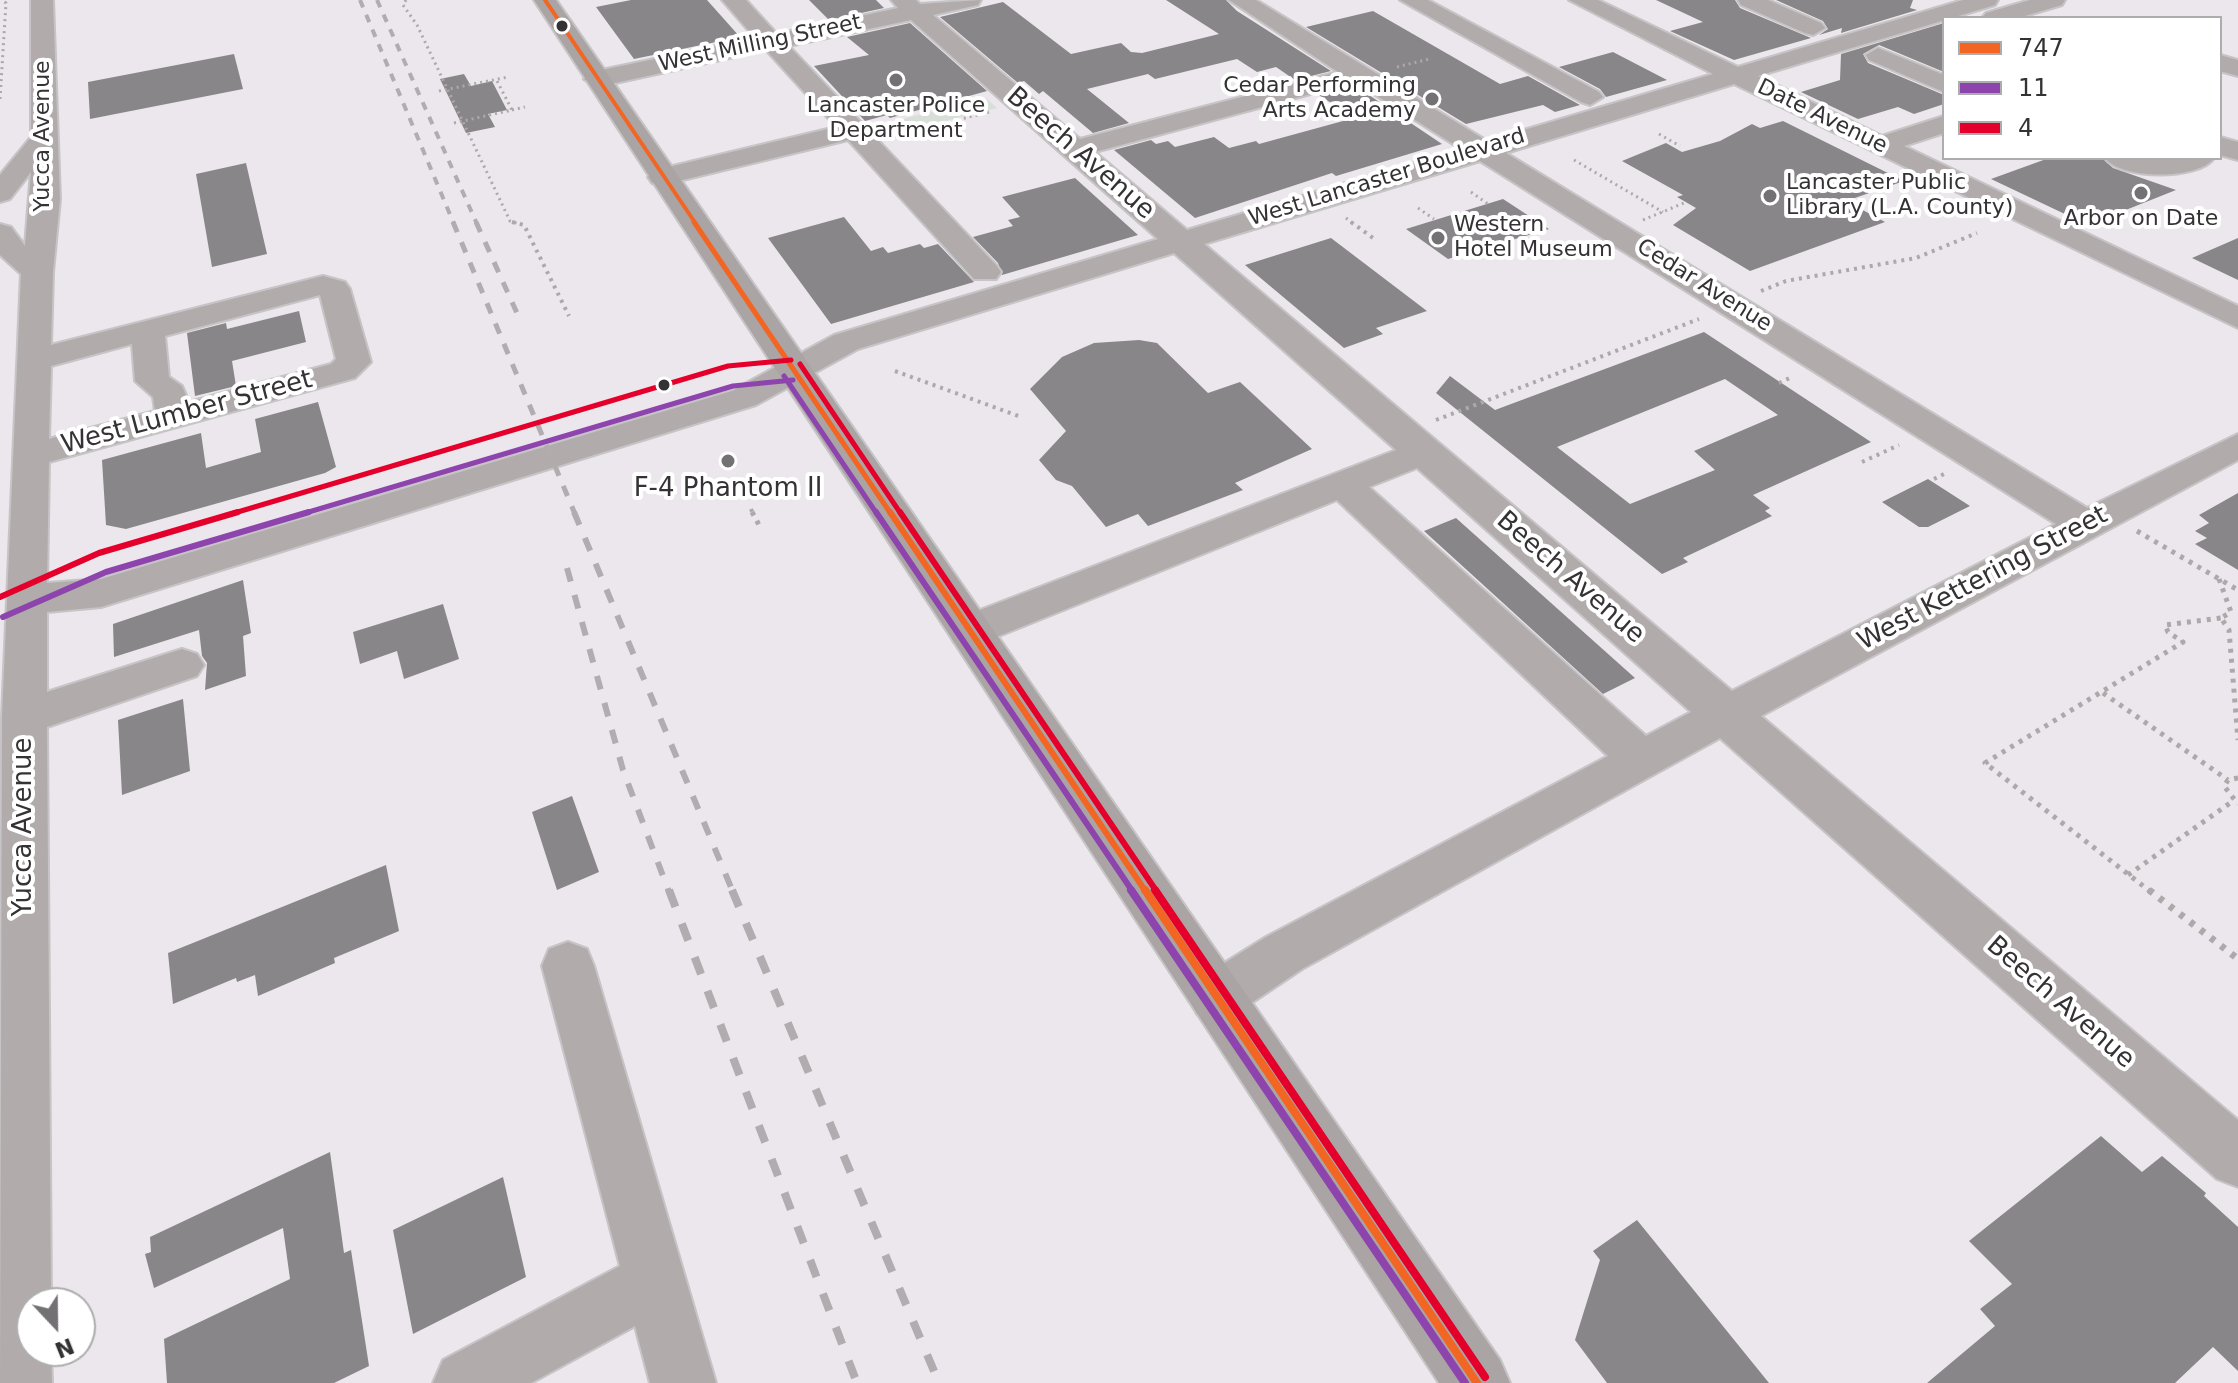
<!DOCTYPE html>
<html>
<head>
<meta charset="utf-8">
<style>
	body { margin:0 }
	#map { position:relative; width:2238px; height:1383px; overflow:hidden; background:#ebe7ec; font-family:"DejaVu Sans",sans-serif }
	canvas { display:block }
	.legend { position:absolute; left:1942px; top:16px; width:280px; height:144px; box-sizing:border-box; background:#fff; border:2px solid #aeadae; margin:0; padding:10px 14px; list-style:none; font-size:24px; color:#343234 }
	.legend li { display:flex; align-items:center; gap:16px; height:40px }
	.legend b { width:40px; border:2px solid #aeadae }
	.north { position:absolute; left:16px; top:1287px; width:80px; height:80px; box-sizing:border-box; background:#fff; border:2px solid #aeadae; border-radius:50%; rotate:158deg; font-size:22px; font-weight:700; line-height:32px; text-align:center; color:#343234 }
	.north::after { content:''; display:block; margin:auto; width:28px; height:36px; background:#747174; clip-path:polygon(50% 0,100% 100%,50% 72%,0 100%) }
</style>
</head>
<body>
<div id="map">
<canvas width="2238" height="1383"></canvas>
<ul class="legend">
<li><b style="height:10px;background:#f26522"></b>747</li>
<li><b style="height:10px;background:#8e44ad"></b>11</li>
<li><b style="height:10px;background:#e4002b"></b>4</li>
</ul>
<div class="north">N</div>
</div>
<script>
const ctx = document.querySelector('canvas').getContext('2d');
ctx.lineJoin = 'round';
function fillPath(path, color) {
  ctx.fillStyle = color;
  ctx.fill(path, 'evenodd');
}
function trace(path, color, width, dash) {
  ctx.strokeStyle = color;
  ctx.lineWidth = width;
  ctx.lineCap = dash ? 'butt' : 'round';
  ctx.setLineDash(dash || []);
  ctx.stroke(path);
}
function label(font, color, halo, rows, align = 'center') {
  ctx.font = font + ' "DejaVu Sans",sans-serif';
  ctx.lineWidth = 8;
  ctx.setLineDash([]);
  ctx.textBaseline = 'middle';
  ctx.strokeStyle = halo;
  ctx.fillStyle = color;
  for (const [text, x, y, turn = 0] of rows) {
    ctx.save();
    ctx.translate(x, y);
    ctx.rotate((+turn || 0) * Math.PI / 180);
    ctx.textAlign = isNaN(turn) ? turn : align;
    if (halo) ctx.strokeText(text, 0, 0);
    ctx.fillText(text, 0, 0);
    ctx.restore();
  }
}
const green = new Path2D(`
	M986,98L997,108L889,135L878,125Z`);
const building = new Path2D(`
	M631,0H707L740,37L634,59L596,7Z
	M809,0H876L884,8L829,20Z
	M1166,0H1226L1237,11L1331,71L1295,80L1276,67L1257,72L1237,59L1155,79L1148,74L1087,89L1129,123L1093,133L1043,91L1039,94L1024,81L1018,83L940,17L1003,2L1071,54L1121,43L1131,52L1142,53L1219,34Z
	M1656,0H1735L1740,8L1811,38L1734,60L1670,31L1703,22Z
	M1776,0H1913L1910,8L1917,10L1841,33L1842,28L1819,35L1828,29L1823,21Z
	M1373,11L1500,84L1528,76L1580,105L1555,112L1543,105L1466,124L1306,27Z
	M910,23L987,91L890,118L887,115L865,121L814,66L869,55L847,37Z
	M1944,23V72L1879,45L1863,54L1868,63L1944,95V104L1914,114L1898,107L1858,119L1801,92L1840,80L1841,54Z
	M1613,52L1667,80L1606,97L1600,89L1559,67Z
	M234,54L243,89L90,119L88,82Z
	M464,74L471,86L492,81L507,110L488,114L495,127L466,133L440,79Z
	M1354,85L1442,144L1336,176L1332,173L1195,218L1114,150L1151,140L1156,144L1168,141L1175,147L1214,137L1229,148L1256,141L1259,144L1354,118L1319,95Z
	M1783,121L1904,181L1846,201L1885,222L1750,271L1673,225L1696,208L1677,197L1683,195L1622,161L1666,143L1682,152L1720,141L1752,124L1760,128Z
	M2049,158H2102L2113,168L2176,190L2088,225L1991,179Z
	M246,163L267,254L212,267L196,174Z
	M1075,178L1138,235L1002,275L998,263L973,237L1013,226L1008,220L1020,217L1002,197Z
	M1503,199L1549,229L1448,259L1406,229Z
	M844,217L871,251L883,247L888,253L920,244L924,248L938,244L974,282L831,324L768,238Z
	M1331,238L1427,311L1376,328L1383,334L1344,348L1245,265Z
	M2238,238V280L2192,258Z
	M299,311L306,342L232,361L236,386L195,396L187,333L226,323L227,329Z
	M1704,332L1871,442L1753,495L1770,508L1765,511L1772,516L1683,558L1688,562L1662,574L1436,393L1450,376L1495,410ZM1725,379L1778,415L1694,451L1715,470L1630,504L1557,447Z
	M1139,340L1157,343L1208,393L1240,382L1312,449L1235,483L1243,490L1148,526L1138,514L1106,527L1072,486L1056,480L1039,460L1066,431L1030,389L1062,357L1094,343Z
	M318,402L336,467L325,473L126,529L106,525L102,460L201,433L206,468L261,452L255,419Z
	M1928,479L1970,506L1928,527H1919L1882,502Z
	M2238,493V570L2195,544L2207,538L2195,531L2209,523L2199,515Z
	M1456,518L1635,678L1603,694L1424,531Z
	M243,580L251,633L243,636L246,676L205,690L207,663L202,656L199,630L114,657L113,624Z
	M443,604L459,659L404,679L397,651L360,664L353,632Z
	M183,699L190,771L122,795L118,720Z
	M572,796L599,872L557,890L532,812Z
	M386,865L399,931L334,958L335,963L258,996L255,975L237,982L236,978L173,1004L168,953Z
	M2101,1136L2142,1172L2162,1156L2206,1193L2204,1196L2238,1227V1371L2213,1347L2175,1383H1927L1995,1326L1980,1309L2012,1284L1969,1241Z
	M330,1152L344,1253L351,1250L369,1366L334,1383H167L164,1339L290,1279L283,1228L154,1288L145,1254L151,1252L150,1237Z
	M503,1177L526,1277L413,1334L393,1230Z
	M1637,1220L1769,1383H1607L1575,1340L1600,1260L1593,1251Z`);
const pathFar3 = new Path2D(`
	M406,0L403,5L417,25L510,221L519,224
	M1397,67L1429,59
	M439,91L508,77
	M0,99L6,3L1,0
	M955,103L972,115
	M512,110L525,107
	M454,123L512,110L496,79
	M1659,134L1680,146
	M894,136L989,112
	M1574,160L1663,212
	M1471,192L1488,204
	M1418,208L1434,219
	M1346,218L1354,224
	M1643,220L1684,203`);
const pathFar2 = new Path2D(`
	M512,222L524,225L569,316
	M1351,222L1373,238
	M1761,291L1786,281L1916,258L1977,233
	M895,371L1021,417
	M1779,383L1792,377
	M1436,420L1699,319
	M1862,462L1899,445
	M1934,479L1948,472
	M751,509L753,514`);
const pathFar1 = new Path2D(`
	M752,512L759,525
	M2137,531L2238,590
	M2219,579L2231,612L2221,618L2229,630L2238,740
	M2103,693L2228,780
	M2238,778L2228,780L2224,786L2238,804
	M2128,875L2233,801
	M2151,892L1985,763L2183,642L2168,632L2165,625L2221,618`);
const path = new Path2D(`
	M2149,890L2238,959`);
const minor = new Path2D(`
	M31,0H53L60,199L53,272L51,345L323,276L345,282L350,289L371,362L355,378L49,462L47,583L101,579L732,391L834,335L1158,239L911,20L789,46L996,265L1001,272L996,279H974L848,140L662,185L652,183L648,177L652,171L836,127L766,50L597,87L584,79L597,71L755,38L722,0H746L777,34L898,8L891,0H916L920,4L981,0L978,5L933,15L1080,139L1338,72L1229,0H1256L1487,141L1713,74L1569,0H1598L1738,67L1963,0H1998L1995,5L1758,76L1882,136L1944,116V133L1904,146L2238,306V328L1734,84L1506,153L2087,508L2238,434V460L1761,716L2238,1120V1187L2217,1179L1720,738L1302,969L1235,1014L1216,1021L1197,1014L1189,997L1197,980L1266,937L1608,756L1337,500L984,642L969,646L954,642L948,631L954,620L1396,450L1174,253L858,349L756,405L101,607L47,612V692L182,649L197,654L204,665L197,676L47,727L51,1303H32V1351H51L52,1383H0L2,717L21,274L0,255V224L11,227L25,246L31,172L10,199L0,202V175L31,137ZM1355,82L1461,149L1187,230L1095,152ZM1480,161L2056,524L1732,691L1204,244ZM320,295L336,359L331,364L189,402L182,386L169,377L165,336ZM132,344L135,381L153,397L155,411L49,439L51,366ZM1417,468L1691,712L1646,736L1369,487Z
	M1400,0H1428L1599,92L1603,97L1590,105L1581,102Z
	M1738,0H1768L1821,23L1825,28L1813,35L1805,33L1741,5Z
	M2030,0H2065L2062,5L2018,18H1982L1986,13Z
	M1878,48L1944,75V92L1869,60L1866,55Z
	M2220,55L2238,60V76L2220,71Z
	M2220,137L2238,142V160L2220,155Z
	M2105,158H2214C2199,180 2121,180 2105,158Z
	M568,942L587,949L594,966L716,1383H650L635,1326L531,1383H433L443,1360L620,1266L542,966L549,949Z`);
const major = new Path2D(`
	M534,0H556L1500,1360L1510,1383H1439Z`);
const railFar3 = new Path2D(`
	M360,0L454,224
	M377,0L477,224`);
const railFar2 = new Path2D(`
	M453,222L575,514
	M476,222L521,322`);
const railFar1 = new Path2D(`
	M574,512L733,892
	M567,568L623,770L669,892`);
const rail = new Path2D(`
	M669,890L857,1383
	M732,890L939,1383`);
const bus1Far3 = new Path2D(`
	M545,0L696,224`);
const bus1Far2 = new Path2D(`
	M694,222L891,514`);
const bus1Far1 = new Path2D(`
	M890,512L1146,892`);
const bus1 = new Path2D(`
	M1145,890L1477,1383`);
const bus2Far2 = new Path2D(`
	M784,376L877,514
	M302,514L733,386L793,380`);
const bus2Far1 = new Path2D(`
	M876,512L1133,892
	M3,617L106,572L309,512`);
const bus2 = new Path2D(`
	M1131,890L1465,1383`);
const bus3Far2 = new Path2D(`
	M800,364L901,514
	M231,514L728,366L791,360`);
const bus3Far1 = new Path2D(`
	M900,512L1157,892
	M0,597L99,553L238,512`);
const bus3 = new Path2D(`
	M1155,890L1485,1377`);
const markers = [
	[562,26,7,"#343234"],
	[896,80,8,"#747174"],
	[1432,99,8,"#747174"],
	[2141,193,8,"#747174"],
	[1770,196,8,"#747174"],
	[1438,238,8,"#747174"],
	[664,385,7,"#343234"],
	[728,461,8,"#747174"]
];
const farStreetnames = [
	["West Milling Street",760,44,-12],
	["Date Avenue",1822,117,26],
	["Yucca Avenue",43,136,-90],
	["West Lancaster Boulevard",1387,178,-17],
	["Cedar Avenue",1704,286,32]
];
const farPoinames = [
	["Cedar Performing",1416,86,"right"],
	["Arts Academy",1416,111,"right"],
	["Lancaster Police",896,106],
	["Department",896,131],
	["Lancaster Public",1786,183,"left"],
	["Library (L.A. County)",1786,208,"left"],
	["Arbor on Date",2141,219],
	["Western",1454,225,"left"],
	["Hotel Museum",1454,250,"left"]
];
const streetNames = [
	["Beech Avenue",1080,154,41],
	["West Lumber Street",187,413,-15],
	["Beech Avenue",1570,578,41],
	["West Kettering Street",1983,579,-28],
	["Yucca Avenue",24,827,-90],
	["Beech Avenue",2060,1003,41]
];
const poiNames = [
	["F-4 Phantom II",728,489]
];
fillPath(green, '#d7dfd8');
fillPath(building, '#898689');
trace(minor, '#c6c4c6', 4);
trace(major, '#c6c4c6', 4);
trace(pathFar3, '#ada9aa', 3, [2, 4]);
trace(pathFar2, '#ada9aa', 4, [3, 5]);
trace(pathFar1, '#ada9aa', 5, [4, 6]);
trace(path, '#ada9aa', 7, [5, 8]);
fillPath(minor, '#b1acab');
fillPath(major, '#aaa5a4');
trace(railFar3, '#b0acaf', 4, [8, 8]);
trace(railFar2, '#b0acaf', 5, [11, 11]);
trace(railFar1, '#b0acaf', 6, [14, 14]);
trace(rail, '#b0acaf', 8, [18, 18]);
trace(bus1Far3, '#f26522', 4);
trace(bus1Far2, '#f26522', 5);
trace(bus1Far1, '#f26522', 6);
trace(bus1, '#f26522', 8);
trace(bus2Far2, '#8e44ad', 5);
trace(bus2Far1, '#8e44ad', 6);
trace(bus2, '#8e44ad', 8);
trace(bus3Far2, '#e4002b', 5);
trace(bus3Far1, '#e4002b', 6);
trace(bus3, '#e4002b', 8);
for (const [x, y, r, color] of markers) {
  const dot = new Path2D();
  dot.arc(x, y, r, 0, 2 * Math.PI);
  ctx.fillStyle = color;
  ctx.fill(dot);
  trace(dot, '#fff', 3);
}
label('22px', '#343234', '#fff', farStreetnames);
label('22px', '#343234', '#fff', farPoinames);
label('26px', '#343234', '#fff', streetNames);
label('26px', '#343234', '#fff', poiNames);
</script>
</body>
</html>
